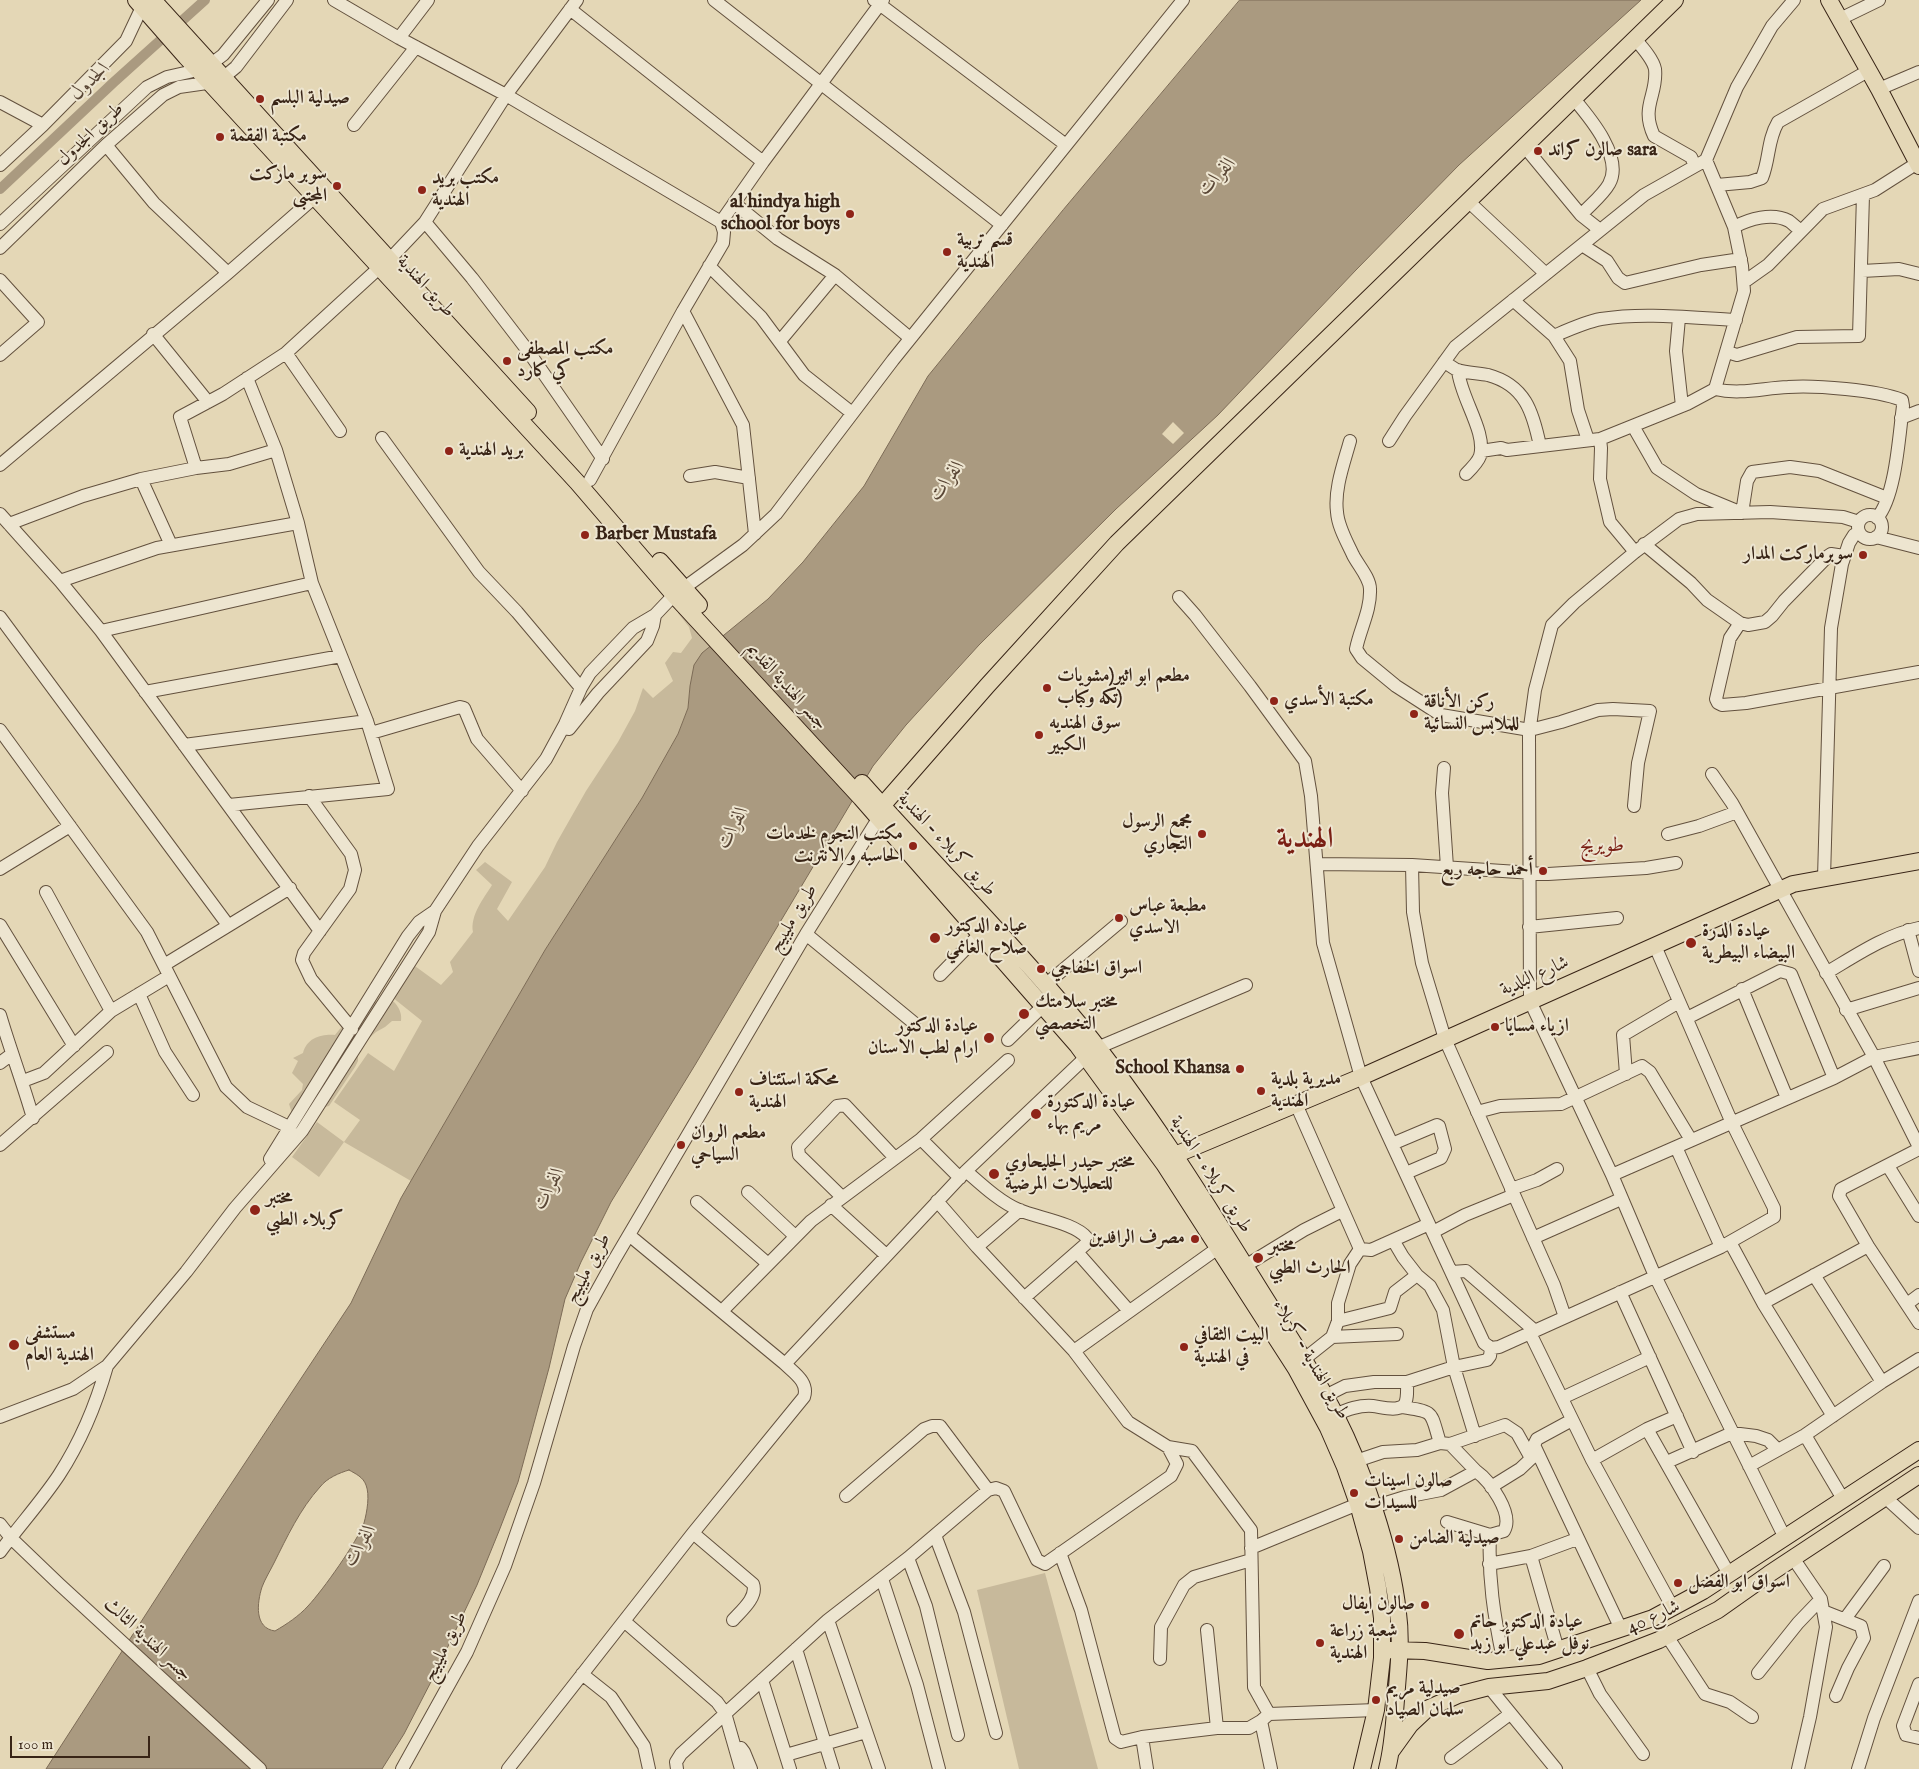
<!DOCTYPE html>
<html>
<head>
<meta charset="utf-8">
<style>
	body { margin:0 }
	#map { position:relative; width:1919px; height:1769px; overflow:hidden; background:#e4d7b6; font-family:"IM FELL English",serif }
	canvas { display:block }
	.scale { position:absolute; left:10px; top:1736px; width:140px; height:22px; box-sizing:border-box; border:2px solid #382416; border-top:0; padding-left:6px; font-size:15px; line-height:18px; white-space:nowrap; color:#382416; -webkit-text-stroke:4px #ede5d0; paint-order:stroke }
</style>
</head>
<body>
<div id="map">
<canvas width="1919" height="1769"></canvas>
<div class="scale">100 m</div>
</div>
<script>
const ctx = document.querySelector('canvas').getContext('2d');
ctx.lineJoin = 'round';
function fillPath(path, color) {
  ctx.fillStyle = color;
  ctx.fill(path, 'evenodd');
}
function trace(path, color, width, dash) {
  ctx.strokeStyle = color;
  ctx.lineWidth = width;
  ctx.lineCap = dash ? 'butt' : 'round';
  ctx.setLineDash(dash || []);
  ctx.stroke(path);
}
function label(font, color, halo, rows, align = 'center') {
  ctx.font = font + ' "IM FELL English",Amiri,serif';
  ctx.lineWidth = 4;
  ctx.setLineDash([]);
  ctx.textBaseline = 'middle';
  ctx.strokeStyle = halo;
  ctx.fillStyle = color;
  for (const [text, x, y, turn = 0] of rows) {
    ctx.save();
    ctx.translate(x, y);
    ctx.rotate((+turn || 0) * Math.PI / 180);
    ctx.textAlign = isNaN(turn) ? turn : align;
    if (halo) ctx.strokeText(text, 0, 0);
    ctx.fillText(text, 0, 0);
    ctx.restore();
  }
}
const green = new Path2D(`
	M682,611L711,645L690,686L688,708L678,734L642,798L545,950L411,1181L344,1142L319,1177L292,1157L317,1122L344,1142L360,1120L334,1102L368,1053L394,1071L422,1021L387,993L408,961L441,985L453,972L450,962L473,932C470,916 483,899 492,885L476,870L485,862L512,882L497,909L508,921L545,867L557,842L586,791L618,742L635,711L643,688L653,698L673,681L665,663L673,652L681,653L692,638L689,627L678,613Z
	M384,996C394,999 403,1010 401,1021H392L385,1027L376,1032L358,1048V1061L355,1067L329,1106C312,1110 311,1120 296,1125L289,1104L302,1090L303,1084L292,1073L298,1061L293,1058L303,1053C307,1038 321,1034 335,1035C347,1018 367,1009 384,996Z
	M1045,1573L1098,1769H1019L977,1590Z`);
const water = new Path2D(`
	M1240,0H1641L1459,165L1356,270L1218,415L1116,509L979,645L906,725L873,766L695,1065L611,1202L581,1262L565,1299L549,1368L518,1482L499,1531L477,1585L434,1676L404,1734L382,1769H46L188,1549L351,1303L401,1198L545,950L642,798L678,734L688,708L690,686L694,665L702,653L768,599L803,562L864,486L928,376L1063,210ZM349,1470C356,1474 363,1477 366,1485C370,1495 367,1512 364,1523C357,1542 323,1590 308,1606C299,1616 287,1624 275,1631C254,1628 257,1603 262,1587C265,1579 270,1571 274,1563C287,1537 300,1509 320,1487C327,1478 339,1473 349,1470Z`);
const pier = new Path2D(`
	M1173,422L1184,433L1173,444L1162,434Z`);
const canal = new Path2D(`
	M0,189L114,82L205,0`);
const minor = new Path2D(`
	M334,0L399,38L506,95L721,222L724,232L723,243L683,311L590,480
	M714,0L1002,225
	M874,0L1066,145
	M570,9L763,162
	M1840,19L1879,0
	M399,38L428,0
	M1635,39C1642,47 1653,59 1655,69C1658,95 1640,106 1654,136L1691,157L1695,166
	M1879,89L1919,72
	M1574,99C1590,118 1624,158 1609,184C1603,195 1590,205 1581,215
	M0,102L43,125
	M354,125L416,47
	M106,145L154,203L228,273
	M1524,146L1581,215L1600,230
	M0,165L43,125L126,41L142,7
	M1717,185L1750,182L1762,178C1770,158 1767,141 1778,122L1868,71
	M1468,201L1546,274
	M734,203L778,239L835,275L910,338
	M425,222L472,278L528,351L603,459
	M721,222L763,162L883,0
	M0,224L147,87L167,77L198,70L211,64L223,55L268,0
	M1734,227C1749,219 1772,212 1789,221C1793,224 1797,228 1801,231
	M1582,245L1607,261L1618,278L1625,283L1701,265L1741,259
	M0,248L106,145L163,95L179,87L214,82L224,77L236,67L287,0
	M390,259L425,222L506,95L577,0
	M709,266L761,317L804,375L852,413
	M1862,271L1899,269L1919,274
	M0,280L38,322L0,355
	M1744,282L1768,265L1823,209L1875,190L1919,162
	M1513,300L1554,336L1570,361L1578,410L1588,440
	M683,311L743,425L755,534
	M1679,318L1676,351L1682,406
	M153,334L208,402
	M1554,336C1570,329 1585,322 1601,319C1644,312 1693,318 1736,320
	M780,341L835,275
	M1727,352L1737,355L1797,337L1859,336L1863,195
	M286,353L340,431
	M1444,362C1448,364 1453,368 1457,370C1466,373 1478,373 1488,375C1525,385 1533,412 1540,446
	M1458,370C1460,397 1487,432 1480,456C1478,462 1471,469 1466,474
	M1715,389C1740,395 1763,388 1788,387C1815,385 1877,390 1902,400L1903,406C1899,435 1896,496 1877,518
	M1901,418L1919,411
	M1633,426L1657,468L1696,494L1742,513L1747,481L1752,472L1790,467L1819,471L1887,498
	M382,438L479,572L517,612L581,688
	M1600,439L1601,448L1600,479L1610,522L1635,552
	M1350,441C1344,463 1334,489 1337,512C1338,527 1347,542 1353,555C1358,565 1370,578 1370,589C1371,610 1360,629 1356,649L1362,658L1396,686L1441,715L1530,730L1561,722L1598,710L1613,709L1650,711L1638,763L1634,806
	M1389,441L1405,416L1455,347L1644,195L1706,160L1737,87L1772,26L1794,0
	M1481,451L1501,448L1507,450L1600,439L1687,404L1715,389L1744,291L1742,266L1734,227L1706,160
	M0,465L228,273L315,197
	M196,468L180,417L223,394L286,353L380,267
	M690,476L715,472L749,478
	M141,479L171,545
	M0,514L60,581L101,631L320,931
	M1858 527a12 12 0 1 1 24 0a12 12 0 1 1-24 0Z
	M9,524L83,496L141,479L196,468L229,464L276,450
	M1876,537L1919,548
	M1644,544L1691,583L1707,600L1740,623L1748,625L1765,622L1772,616L1784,601L1828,556L1831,554L1844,556
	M60,581L157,548L298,523
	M684,588L743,545L776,514L893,360L1183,0
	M1179,597L1195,615L1250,686L1305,761L1311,796L1323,943L1361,1077L1484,1343L1491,1348L1499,1347L1721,1247L1774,1217V1208L1732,1123L1655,946
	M0,617L228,925
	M1740,623L1730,638L1716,699L1718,703L1722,705L1746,703L1919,672
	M101,631L312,583
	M145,692L341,656
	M569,729L598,693L647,641L653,626L655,615
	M0,730L147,932L226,1087L247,1107L289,1127
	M371,733L460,707L464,708L477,739L522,791
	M184,745L367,721
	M1444,768L1442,793L1447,867
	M1712,774L1732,803L1874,1057L1919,1147
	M309,796L351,854L355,870L350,889L304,953L302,960L311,979L352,1029
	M229,805L388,789L367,721L312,583L298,523L276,450L247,378
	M1668,834L1699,826L1737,812
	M1317,864L1412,865L1548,874L1646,868L1676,863
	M1412,865L1413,912L1422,963L1445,1039L1554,1285L1565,1317
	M0,869L70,826
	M1824,878L1831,628L1842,564L1849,543L1854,535L1859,532
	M46,892L111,1011
	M0,925L74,1046
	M1529,927L1617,918
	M1908,930L1919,971
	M806,934L914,1023
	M164,965L290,888
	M1826,973C1855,956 1885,935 1919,928
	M940,975L980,934
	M1045,985L1121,921
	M1742,989L1787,1098
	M139,994L165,1052L193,1095
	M1846,1010L1919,988
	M0,1015C10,1049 23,1083 33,1118
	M1687,1018L1780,971L1791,974L1834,1078
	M1008,1040L1043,1006
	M1097,1048L1246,985
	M0,1063L12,1054
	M1626,1074L1623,1035L1679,1002
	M23,1081L44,1073L111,1011L169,976
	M1296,1104L1360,1249L1371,1250L1429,1224
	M1477,1112L1500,1106L1561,1104L1642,1066L1650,1072L1691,1140
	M921,1139L960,1178
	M1392,1144L1437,1125L1439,1126L1445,1149L1441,1158L1406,1173
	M0,1145L107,1052
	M1676,1147L1721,1247
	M1919,1149L1841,1189L1839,1196L1868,1246L1919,1323
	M270,1159L408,936L419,922L435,911
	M1888,1166L1919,1216
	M966,1171C982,1185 1000,1202 1019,1210C1038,1218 1075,1223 1087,1238V1243L1024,1298
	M1612,1175L1834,1078L1874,1057L1919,1048
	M1511,1189L1537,1180L1557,1169
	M748,1192L795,1236
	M842,1197L799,1155L798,1147L837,1106L845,1105L895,1158
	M697,1202L767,1263
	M831,1205L886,1255
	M1433,1232L1465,1215L1514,1195
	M1533,1238L1621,1199
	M1393,1240L1403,1257L1417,1275L1430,1286L1443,1310L1454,1367L1475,1436
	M1730,1242L1763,1303L1833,1416
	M977,1247L1020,1210
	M1077,1252L1129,1311
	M1245,1266L1304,1230L1342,1211
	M1452,1272L1466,1271L1535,1331
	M1814,1275L1882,1382
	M1620,1292L1693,1452
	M1763,1303L1868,1246
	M1907,1304L1919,1295
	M722,1311L811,1221L921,1139L1008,1060
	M1338,1321L1390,1308L1395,1292L1417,1275
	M1530,1333L1592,1460L1673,1608
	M1332,1337L1397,1334
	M1074,1351L1218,1248
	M1303,1360L1332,1337L1338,1321V1303L1350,1264L1360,1249
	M785,1364L966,1171L1086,1057
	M1325,1396L1345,1386L1374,1382H1407L1454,1367L1487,1360L1490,1356L1491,1348
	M1562,1398L1650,1357
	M1402,1407C1436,1412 1430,1411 1440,1443
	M1335,1415C1348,1409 1359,1405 1373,1406C1382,1407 1397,1412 1404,1405C1408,1400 1407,1389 1407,1382
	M0,1417L73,1389L107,1366L186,1272L235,1208L302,1131L429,932L435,911L478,846L546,759L565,724L581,688L590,673L633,628L655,615L674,595
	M1572,1420L1537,1439L1534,1445L1621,1629
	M1647,1429L1729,1574
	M1805,1435L1843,1499
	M1450,1444L1476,1471
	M1168,1447L1192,1451L1251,1530L1254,1687L1269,1714L1376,1710
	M1592,1460L1647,1429L1677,1416
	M1356,1461L1383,1452L1417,1450L1440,1443L1450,1444L1505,1425L1517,1433L1531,1458
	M1667,1462L1732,1433L1756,1436L1768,1440L1778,1450
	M1749,1466L1805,1435L1882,1382L1919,1359
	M1491,1487L1520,1469L1537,1453
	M846,1496L924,1429L932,1426H940L988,1490
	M1885,1497L1919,1528
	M1373,1507L1405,1497L1441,1490L1476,1471C1490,1481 1514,1514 1504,1531L1490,1535L1447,1522
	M0,1524L11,1538L59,1584L260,1769
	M693,1533L753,1584C758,1597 741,1611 733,1620
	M935,1535L964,1612L996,1733
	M1490,1535C1488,1578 1494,1616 1503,1659
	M1785,1538L1655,1276L1612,1175L1530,1001L1529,734L1535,690L1552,625L1574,603L1635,552L1679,519L1697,514L1770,512L1843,517L1859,522
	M1251,1548L1358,1504
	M0,1552C19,1526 41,1502 59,1475C81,1441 96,1405 107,1366
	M1060,1553L1081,1610L1115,1738L1121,1742L1142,1737L1217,1728H1249L1261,1721L1269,1714
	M1531,1556L1558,1650
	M908,1558L926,1606L958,1735
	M1793,1558L1821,1599L1826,1627L1810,1717L1798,1769
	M1489,1564L1531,1556L1577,1539
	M882,1579L917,1685L939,1769
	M1823,1611L1861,1626L1864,1638L1848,1668L1836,1696
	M1845,1619L1884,1566
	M828,1620L879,1769
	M624,1621L717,1702L725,1713L741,1769
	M1207,1630L1217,1728
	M1667,1636L1705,1694L1730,1702L1752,1717
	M796,1649L833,1769
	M1160,1659L1161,1627L1184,1585L1194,1577L1251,1560
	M1587,1668L1600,1694L1643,1754
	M1758,1673L1798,1623L1821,1599
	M582,1674L611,1697L644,1746L649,1769
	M762,1680L790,1769
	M1919,1684L1903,1726L1906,1735L1919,1738
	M1489,1687L1556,1769
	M1261,1721L1271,1769
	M1142,1737L1147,1769
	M741,1748L744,1752L751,1769
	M786,1755L866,1732
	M1451,1758L1510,1714
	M402,1769L467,1652L505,1566L534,1483L574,1346L587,1309L613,1262L806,934L878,819
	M508,1769L693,1533L804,1397C809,1382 794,1373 785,1364L629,1235
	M677,1769L676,1762L681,1754L828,1620L908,1558L988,1490L996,1488L1004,1491L1037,1560L1045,1564L1171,1476L1177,1464L1168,1447L1128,1422L1074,1351L977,1247L937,1201
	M1858,1769L1874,1718L1919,1601`);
const major = new Path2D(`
	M136,0L186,57L577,482L674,595L861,798L1077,1045L1164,1164L1296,1369L1328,1428L1345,1467L1358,1504L1371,1551L1378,1588L1382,1618V1658L1376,1710L1362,1769
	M153,0L528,412
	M1829,0L1879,89L1919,166
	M660,561L699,605
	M862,783C934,864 1011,941 1080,1025C1145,1105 1200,1193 1254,1280C1281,1324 1311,1368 1335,1414C1364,1471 1391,1549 1398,1613C1402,1642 1398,1671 1396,1700C1394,1723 1393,1746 1387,1769
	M882,806L987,686L1117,543L1675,0
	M1175,1155L1361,1077L1793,884L1919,861
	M1390,1650L1425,1651L1488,1661L1539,1656L1653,1618L1703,1591L1919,1450
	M1392,1750L1410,1725L1427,1709L1458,1695L1489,1687L1548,1681L1587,1668L1659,1640L1718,1610L1769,1574L1919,1475`);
const markers = [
	[260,99,5,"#8f2418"],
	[220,137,5,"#8f2418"],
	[1538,151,5,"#8f2418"],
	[337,186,5,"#8f2418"],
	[422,190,5,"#8f2418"],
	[850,214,5,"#8f2418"],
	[947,252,5,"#8f2418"],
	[507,361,5,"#8f2418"],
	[449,451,5,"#8f2418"],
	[585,535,5,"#8f2418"],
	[1863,555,5,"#8f2418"],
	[1047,688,5,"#8f2418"],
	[1274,701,5,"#8f2418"],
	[1414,714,5,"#8f2418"],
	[1039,735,5,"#8f2418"],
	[1202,834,5,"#8f2418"],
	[913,846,5,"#8f2418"],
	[1543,871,5,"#8f2418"],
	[1119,918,5,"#8f2418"],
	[935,938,6,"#8f2418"],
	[1691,943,6,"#8f2418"],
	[1041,969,5,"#8f2418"],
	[1024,1014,6,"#8f2418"],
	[1495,1027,5,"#8f2418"],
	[989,1038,6,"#8f2418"],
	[1240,1069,5,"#8f2418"],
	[1261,1091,5,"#8f2418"],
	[739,1092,5,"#8f2418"],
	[1036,1114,6,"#8f2418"],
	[681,1145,5,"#8f2418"],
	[994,1174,6,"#8f2418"],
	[255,1210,6,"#8f2418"],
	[1195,1239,5,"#8f2418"],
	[1258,1258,6,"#8f2418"],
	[14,1345,6,"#8f2418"],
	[1184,1347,5,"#8f2418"],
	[1354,1493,5,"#8f2418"],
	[1399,1539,5,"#8f2418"],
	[1678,1583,5,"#8f2418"],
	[1425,1605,5,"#8f2418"],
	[1459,1634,6,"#8f2418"],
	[1320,1643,5,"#8f2418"],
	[1376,1700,5,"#8f2418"]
];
const poiNames = [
	["صيدلية البلسم",270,99],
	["مكتبة الفقمة",230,137],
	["صالون كراند sara",1548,151],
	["سوبر ماركت",327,175,"right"],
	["المجتبى",327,197,"right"],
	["مكتب بريد",432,179],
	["الهندية",432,201],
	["al hindya high",840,203,"right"],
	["school for boys",840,225,"right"],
	["قسم تربية",957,241],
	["الهندية",957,263],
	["مكتب المصطفى",517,350],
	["كي كارد",517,372],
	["بريد الهندية",459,451],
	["Barber Mustafa",595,535],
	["سوبرماركت المدار",1853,555,"right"],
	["مطعم ابو اثير(مشويات",1057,677],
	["تكه وكباب)",1057,699],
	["مكتبة الأسدي",1284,701],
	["ركن الأناقة",1424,703],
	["للملابس النسائية",1424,725],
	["سوق الهنديه",1049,724],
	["الكبير",1049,746],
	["مجمع الرسول",1192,823,"right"],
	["التجاري",1192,845,"right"],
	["مكتب النجوم لخدمات",903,835,"right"],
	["الحاسبه و الانترنت",903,857,"right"],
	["أحمد حاجه ربع",1533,871,"right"],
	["مطبعة عباس",1129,907],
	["الاسدي",1129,929],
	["عياده الدكتور",946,927],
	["صلاح الغانمي",946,949],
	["عيادة الدرة",1702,932],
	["البيضاء البيطرية",1702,954],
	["اسواق الخفاجي",1051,969],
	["مختبر سلامتك",1035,1003],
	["التخصصي",1035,1025],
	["عيادة الدكتور",978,1027,"right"],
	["ارام لطب الاسنان",978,1049,"right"],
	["ازياء مسايا",1505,1027],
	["School Khansa",1230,1069,"right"],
	["مديرية بلدية",1271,1080],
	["الهندية",1271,1102],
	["محكمة استئناف",749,1081],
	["الهندية",749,1103],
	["عيادة الدكتورة",1047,1103],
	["مريم بهاء",1047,1125],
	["مطعم الروان",691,1134],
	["السياحي",691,1156],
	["مختبر حيدر الجليحاوي",1005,1163],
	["للتحليلات المرضية",1005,1185],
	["مختبر",266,1199],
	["كربلاء الطبي",266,1221],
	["مصرف الرافدين",1185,1239,"right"],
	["مختبر",1269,1247],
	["الحارث الطبي",1269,1269],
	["مستشفى",25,1334],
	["الهندية العام",25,1356],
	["البيت الثقافي",1194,1336],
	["في الهندية",1194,1358],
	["صالون اسينات",1364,1482],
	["للسيدات",1364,1504],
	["صيدلية الضامن",1409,1539],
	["اسواق ابو الفضل",1688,1583],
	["صالون ايفال",1415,1605,"right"],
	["عيادة الدكتور حاتم",1470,1623],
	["نوفل عبدعلي أبو زبد",1470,1645],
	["شعبة زراعة",1330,1632],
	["الهندية",1330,1654],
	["صيدلية مريم",1386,1689],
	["سلمان الصياد",1386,1711]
];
const streetNames = [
	["طريق الجدول",91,135,-43],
	["طريق الهندية",425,287,48],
	["جسر الهندية القديم",786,687,48],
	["طريق كربلاء - الهندية",946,845,47],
	["طريق مليبيج",794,919,-59],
	["شارع البلدية",1535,977,-24],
	["طريق كربلاء - الهندية",1210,1175,57],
	["طريق مليبيج",589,1269,-62],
	["طريق الهندية - كربلاء",1310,1360,60],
	["شارع 40",1654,1618,-25],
	["جسر الهندية الثالث",147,1640,43],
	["طريق مليبيج",446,1647,-63]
];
const waterNames = [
	["الجدول",91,82,-43],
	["الفرات",1218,177,-47],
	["الفرات",948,481,-54],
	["الفرات",734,828,-62],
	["الفرات",550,1189,-62],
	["الفرات",361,1546,-60]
];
const quarterNames = [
	["طويريج",1602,847]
];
const townNames = [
	["الهندية",1305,841]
];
fillPath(green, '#c7b99b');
fillPath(water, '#aa9a80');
trace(water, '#7c6b56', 1);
fillPath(pier, '#e4d7b6');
trace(canal, '#aa9a80', 10);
trace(minor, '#63513e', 14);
trace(major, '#382416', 18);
trace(minor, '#ede5d0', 12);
trace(major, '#e4d7b6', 16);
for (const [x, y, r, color] of markers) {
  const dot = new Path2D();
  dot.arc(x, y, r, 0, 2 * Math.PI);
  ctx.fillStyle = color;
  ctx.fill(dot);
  trace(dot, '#ede5d0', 2);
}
label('bold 19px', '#382416', '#ede5d0', poiNames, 'left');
label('19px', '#382416', '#ede5d0', streetNames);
label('italic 20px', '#5a4736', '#ede5d0', waterNames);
label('21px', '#7a1f14', '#ede5d0', quarterNames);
label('bold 29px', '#7a1f14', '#ede5d0', townNames);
</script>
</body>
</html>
